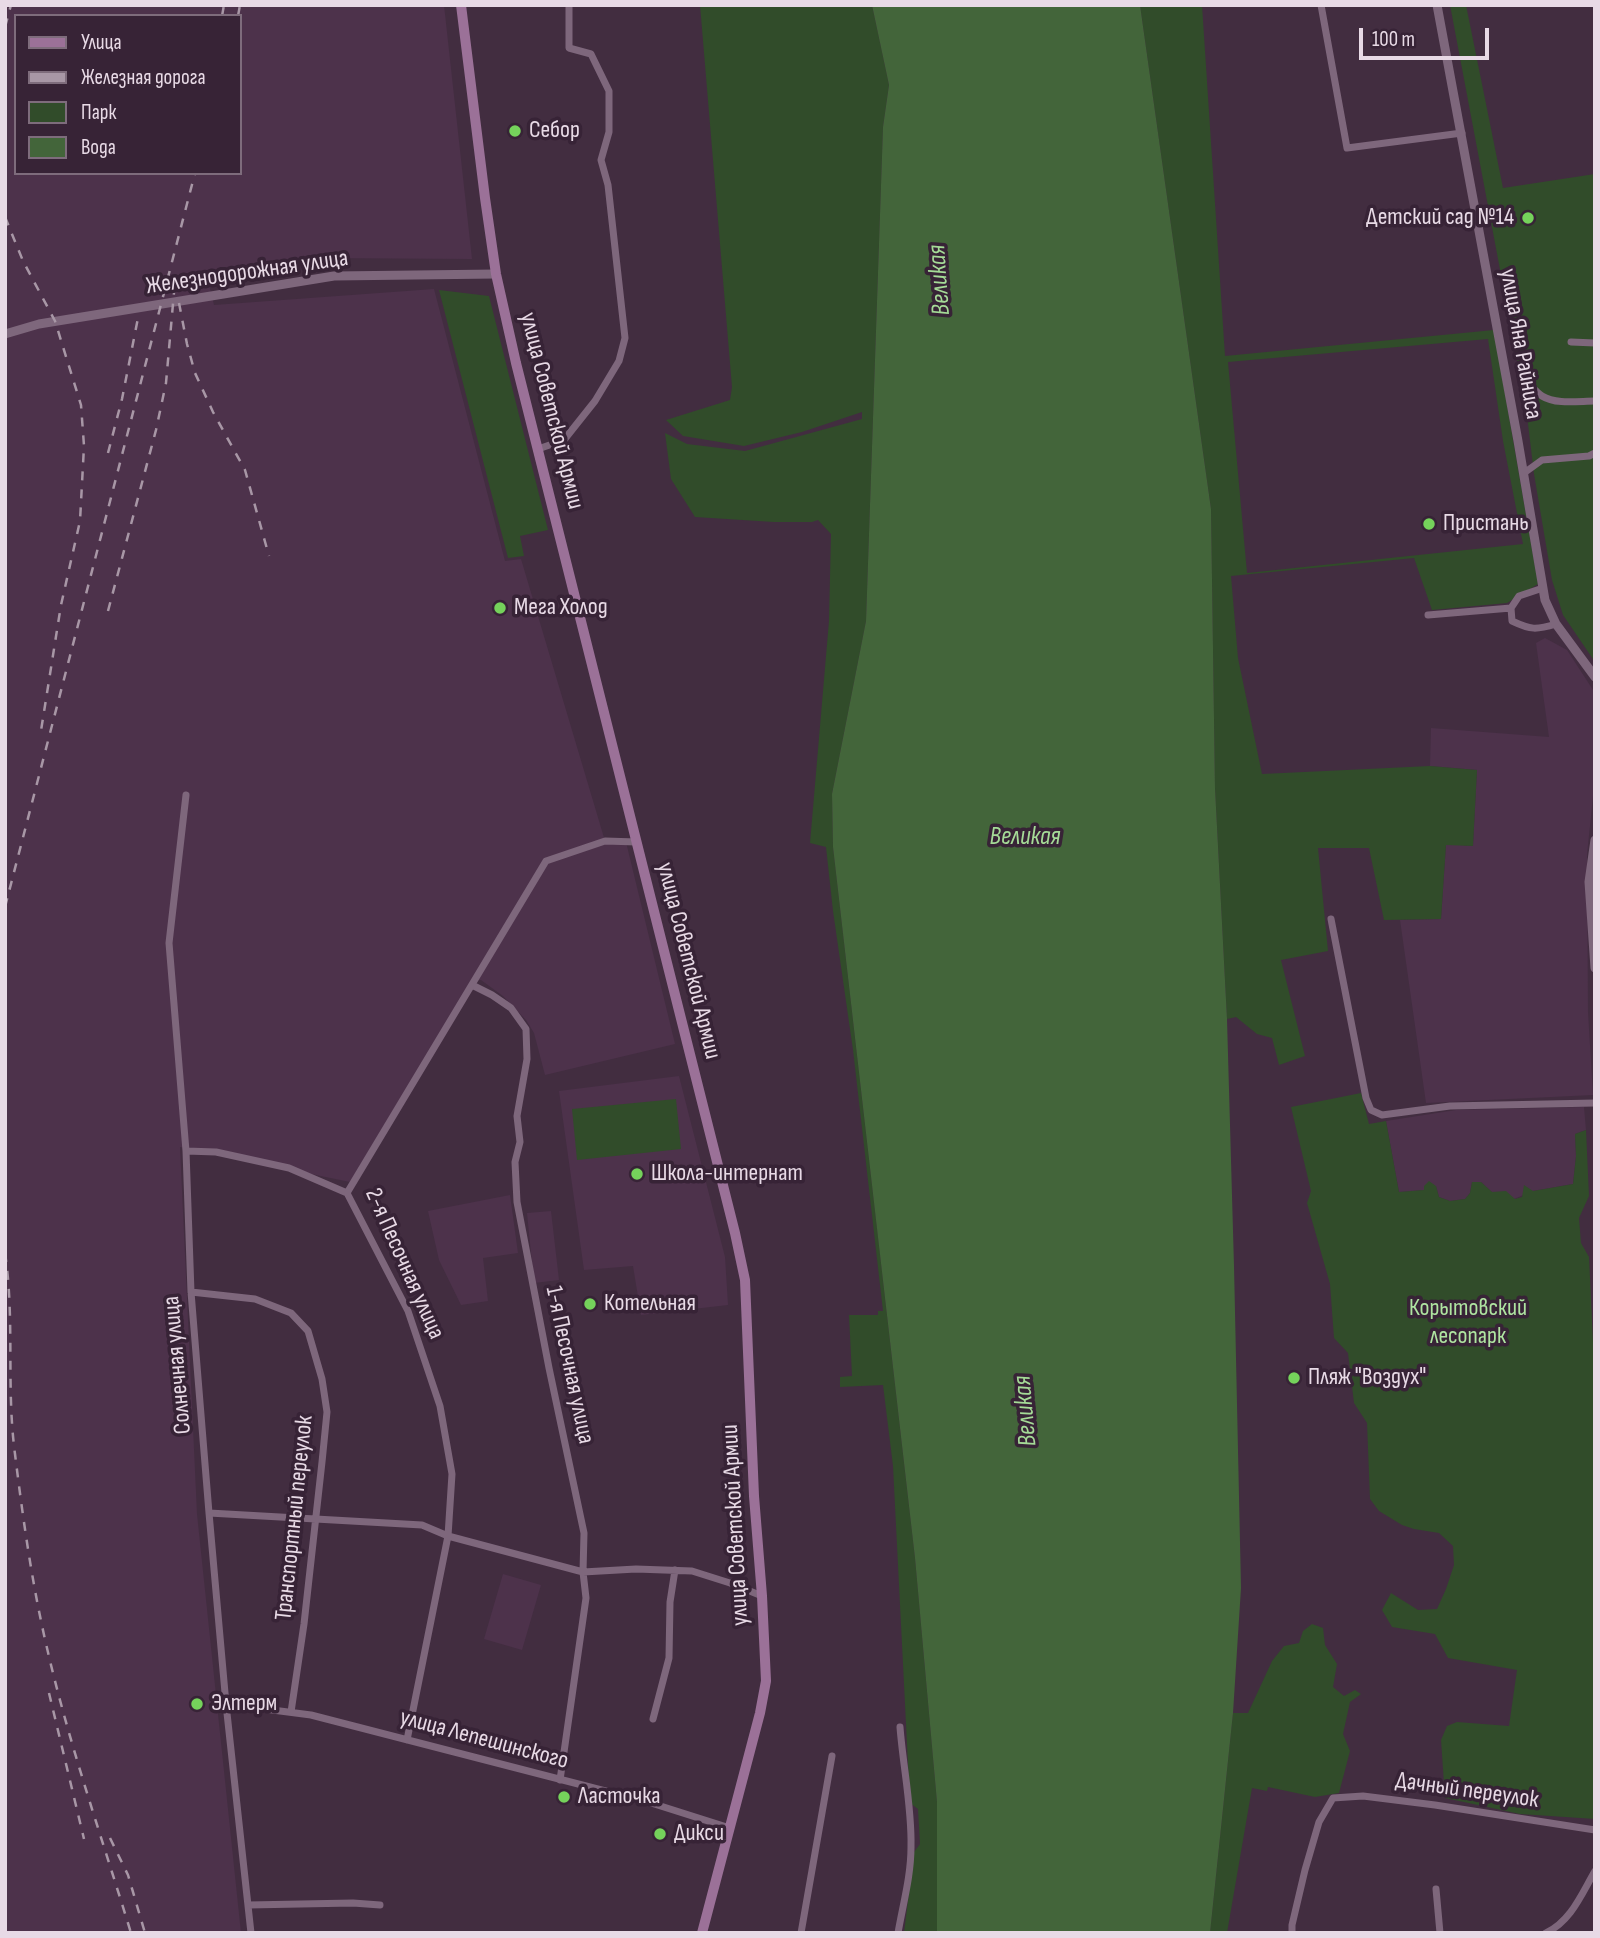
<!DOCTYPE html>
<html>
<head>
<meta charset="utf-8">
<style>
	body { margin:0 }
	#map { position:relative; width:1600px; height:1938px; overflow:hidden; background:#422d40; font-family:"Sofia Sans Condensed",sans-serif }
	canvas { display:block }
	.frame { position:absolute; inset:0; border:7px solid #e8dae6; pointer-events:none }
	.legend { position:absolute; left:14px; top:14px; width:228px; height:161px; box-sizing:border-box; background:#372336; border:2px solid #7e6c7c; margin:0; padding:9px 12px; list-style:none; font-size:21px; color:#e8dae6 }
	.legend li { display:flex; align-items:center; gap:14px; height:35px }
	.legend b { width:35px; border:2px solid #7e6c7c }
	.scale { position:absolute; left:1359px; top:28px; width:130px; height:32px; box-sizing:border-box; border:4px solid #e8dae6; border-top:0; padding-left:9px; font-size:21px; line-height:24px; white-space:nowrap; color:#e8dae6; -webkit-text-stroke:5px #372336; paint-order:stroke }
</style>
</head>
<body>
<div id="map">
<canvas width="1600" height="1938"></canvas>
<div class="frame"></div>
<ul class="legend">
<li><b style="height:9px;background:#9b7198"></b>Улица</li>
<li><b style="height:9px;background:#a897a6"></b>Железная дорога</li>
<li><b style="height:19px;background:#314c2a"></b>Парк</li>
<li><b style="height:19px;background:#43653a"></b>Вода</li>
</ul>
<div class="scale">100 m</div>
</div>
<script>
const ctx = document.querySelector('canvas').getContext('2d');
ctx.lineJoin = 'round';
function fillPath(path, color) {
  ctx.fillStyle = color;
  ctx.fill(path, 'evenodd');
}
function trace(path, color, width, dash) {
  ctx.strokeStyle = color;
  ctx.lineWidth = width;
  ctx.lineCap = dash ? 'butt' : 'round';
  ctx.setLineDash(dash || []);
  ctx.stroke(path);
}
function label(font, color, halo, rows, align = 'center') {
  ctx.font = font + ' "Sofia Sans Condensed",sans-serif';
  ctx.lineWidth = 7;
  ctx.setLineDash([]);
  ctx.textBaseline = 'middle';
  ctx.strokeStyle = halo;
  ctx.fillStyle = color;
  for (const [text, x, y, turn = 0] of rows) {
    ctx.save();
    ctx.translate(x, y);
    ctx.rotate((+turn || 0) * Math.PI / 180);
    ctx.textAlign = isNaN(turn) ? turn : align;
    if (halo) ctx.strokeText(text, 0, 0);
    ctx.fillText(text, 0, 0);
    ctx.restore();
  }
}
const built = new Path2D(`
	M5,5H444L472,259L320,258L209,285L214,305L434,289L505,561L521,559L605,841L626,842L675,1044L545,1075L534,1033L526,1020L503,996L481,980H472L350,1182L180,1147L197,1514L241,1933H5ZM16,16H240V173H16Z
	M1545,638L1567,650L1595,693V777L1587,855L1588,1012L1593,1095L1426,1103L1400,920L1441,919L1446,844L1473,846L1477,770L1430,766L1431,728L1549,737L1536,643Z
	M679,1076L725,1257L728,1305L641,1315L633,1266L584,1270L559,1091Z
	M1584,1107L1586,1130L1575,1134L1576,1156L1573,1184L1533,1191L1514,1199L1492,1192L1481,1182H1472L1470,1193L1465,1199L1450,1201L1439,1197L1436,1186L1424,1190L1399,1192L1386,1121L1456,1110Z
	M510,1195L518,1253L483,1258L488,1301L461,1305L439,1260L428,1211Z
	M551,1211L559,1280L534,1283L527,1213Z
	M503,1574L541,1585L522,1650L484,1639Z`);
const green = new Path2D(`
	M700,5H872L889,85L883,127L866,621L832,794L833,847L915,1558L937,1802V1933H904L914,1852L920,1844L918,1809L910,1803L893,1466L883,1385L840,1387V1377L852,1376L849,1315H878V1311H883L853,1050L833,911L826,847L810,843L829,621L831,534L818,520L812,522H774L695,517L671,479L665,433L687,444L745,451L862,419V412L802,432L744,446L683,436L666,420L730,400L732,387Z
	M1140,5H1202L1225,356L1494,330L1538,584L1507,603L1432,610L1414,558L1231,576L1238,658L1262,774L1430,766L1477,770L1473,846L1446,845L1441,919L1384,920L1369,848H1318L1328,951L1281,960L1305,1056L1279,1065L1272,1038L1257,1034L1236,1017L1227,1019L1215,788L1211,509ZM1488,339L1503,441L1523,544L1247,573L1228,362Z
	M1450,5H1466L1503,188L1595,174V662L1563,615L1552,580L1534,474L1526,407Z
	M439,290L489,296L548,530L520,536L524,556L508,558Z
	M1361,1093L1369,1124L1386,1121L1399,1192L1424,1190V1186L1429,1181L1436,1186L1439,1197L1450,1201L1465,1199L1470,1193L1472,1182H1481L1492,1192L1506,1191L1515,1199L1522,1197L1524,1185L1533,1191L1573,1184L1576,1156L1575,1134L1586,1130L1589,1196L1579,1218L1581,1243L1589,1257L1595,1384V1819L1520,1814L1445,1798L1441,1740L1447,1726L1457,1722L1509,1726L1517,1670L1448,1658L1435,1634L1392,1627L1382,1610L1391,1593L1418,1610L1437,1609L1446,1589L1454,1565L1453,1546L1439,1533L1414,1529L1402,1525L1379,1511L1370,1499L1367,1423L1354,1403L1348,1353L1334,1338L1330,1284L1307,1203L1311,1191L1291,1107Z
	M676,1099L681,1149L577,1160L572,1109Z
	M1312,1624L1323,1628L1325,1645L1337,1664L1333,1687L1344,1696L1355,1690L1361,1694L1350,1702L1343,1734L1350,1751L1339,1793L1315,1797L1268,1787L1267,1791L1252,1788L1227,1933H1210L1233,1713H1248L1272,1661L1284,1646L1299,1643L1303,1631Z`);
const water = new Path2D(`
	M872,5H1140L1211,509L1215,788L1227,1019L1234,1266L1241,1588L1233,1713L1210,1933H937V1802L915,1558L833,847L832,794L866,621L883,127L889,85Z`);
const minor = new Path2D(`
	M1321,5L1347,148L1462,133
	M1571,342L1595,343
	M1525,380C1531,385 1536,392 1542,396C1556,405 1579,401 1595,401
	M538,449L564,440L595,401L619,361L625,338L608,185L601,160L609,132V91L591,54L569,48V5
	M1524,473L1542,460L1589,456L1595,453
	M1543,588L1519,596L1511,608L1512,621C1531,630 1536,630 1556,624
	M1428,615L1511,608
	M186,795L169,943L186,1151L191,1292L209,1513L226,1704L251,1933
	M1331,919L1366,1098L1371,1110L1382,1115L1450,1106L1595,1103
	M472,985L492,995L511,1008L526,1029L527,1059L517,1116L520,1142L515,1162L517,1202L549,1368L584,1533L583,1572L586,1598L560,1780
	M186,1151L216,1152L289,1168L347,1193
	M347,1193L408,1311L440,1406L452,1474L448,1536L407,1740
	M347,1193L546,861L605,841L637,842
	M191,1292L255,1299L291,1313L308,1331L322,1379L327,1412L322,1462L304,1624L291,1712
	M209,1513L422,1525L448,1536L583,1572L636,1569L692,1571L730,1583L762,1596
	M226,1704L311,1715L648,1802L730,1828
	M653,1719L669,1658L670,1602L675,1570
	M1436,1889L1440,1933
	M248,1905L353,1903L380,1905
	M801,1933L832,1756
	M898,1933C903,1904 911,1876 911,1847C912,1807 903,1767 900,1727
	M1292,1933V1925L1305,1870L1319,1822L1333,1798L1363,1796L1435,1805L1595,1830
	M1546,1933C1571,1921 1581,1895 1595,1871`);
const tertiary = new Path2D(`
	M1437,5L1518,441L1545,600L1556,624L1595,677
	M5,334L39,324L334,276L496,274
	M1595,840L1589,882L1595,968`);
const primary = new Path2D(`
	M461,5L485,198L496,274L516,363L735,1233L745,1280L754,1496L762,1596L766,1681L760,1713L702,1933`);
const rail = new Path2D(`
	M222,16L224,5
	M238,16L240,5
	M5,27L11,5
	M5,217L23,261L55,321L81,405L84,446L80,521L61,605L40,737
	M179,303L187,344L195,373L213,412L245,470L269,556
	M108,453L122,399L138,318
	M108,611L156,430L166,383L175,281
	M5,907L195,173
	M5,1253C15,1320 6,1387 15,1454C23,1519 32,1584 47,1648C69,1744 102,1838 131,1933
	M49,1693L84,1839
	M110,1838L128,1875L145,1933`);
const markers = [
	[515,131,7,"#75d25b"],
	[1528,218,7,"#75d25b"],
	[1429,524,7,"#75d25b"],
	[500,608,7,"#75d25b"],
	[637,1174,7,"#75d25b"],
	[590,1304,7,"#75d25b"],
	[1294,1378,7,"#75d25b"],
	[197,1704,7,"#75d25b"],
	[564,1797,7,"#75d25b"],
	[660,1834,7,"#75d25b"]
];
const poiNames = [
	["Себор",529,131],
	["Детский сад №14",1514,218,"right"],
	["Пристань",1443,524],
	["Мега Холод",514,608],
	["Школа-интернат",651,1174],
	["Котельная",604,1304],
	["Пляж \"Воздух\"",1308,1378],
	["Элтерм",211,1704],
	["Ласточка",578,1797],
	["Дикси",674,1834]
];
const streetNames = [
	["Железнодорожная улица",247,273,-8],
	["улица Яна Райниса",1520,344,80],
	["улица Советской Армии",551,411,76],
	["улица Советской Армии",688,961,76],
	["2-я Песочная улица",404,1264,66],
	["Солнечная улица",178,1365,-95],
	["1-я Песочная улица",569,1365,78],
	["Транспортный переулок",295,1518,-84],
	["улица Советской Армии",736,1525,-93],
	["улица Лепешинского",484,1740,15],
	["Дачный переулок",1467,1791,8]
];
const parkNames = [
	["Корытовский",1468,1309],
	["лесопарк",1468,1337]
];
const waterNames = [
	["Великая",940,280,-94],
	["Великая",1025,837],
	["Великая",1026,1411,-95]
];
fillPath(built, '#4d324b');
fillPath(green, '#314c2a');
fillPath(water, '#43653a');
trace(minor, '#7e677c', 7);
trace(tertiary, '#7e677c', 9);
trace(primary, '#9b7198', 10);
trace(rail, '#a897a6', 2.5, [9, 9]);
for (const [x, y, r, color] of markers) {
  const dot = new Path2D();
  dot.arc(x, y, r, 0, 2 * Math.PI);
  ctx.fillStyle = color;
  ctx.fill(dot);
  trace(dot, '#372336', 2.5);
}
label('24px', '#e8dae6', '#372336', poiNames, 'left');
label('24px', '#e8dae6', '#372336', streetNames);
label('24px', '#afe5a1', '#372336', parkNames);
label('italic 26px', '#a5db97', '#372336', waterNames);
</script>
</body>
</html>
